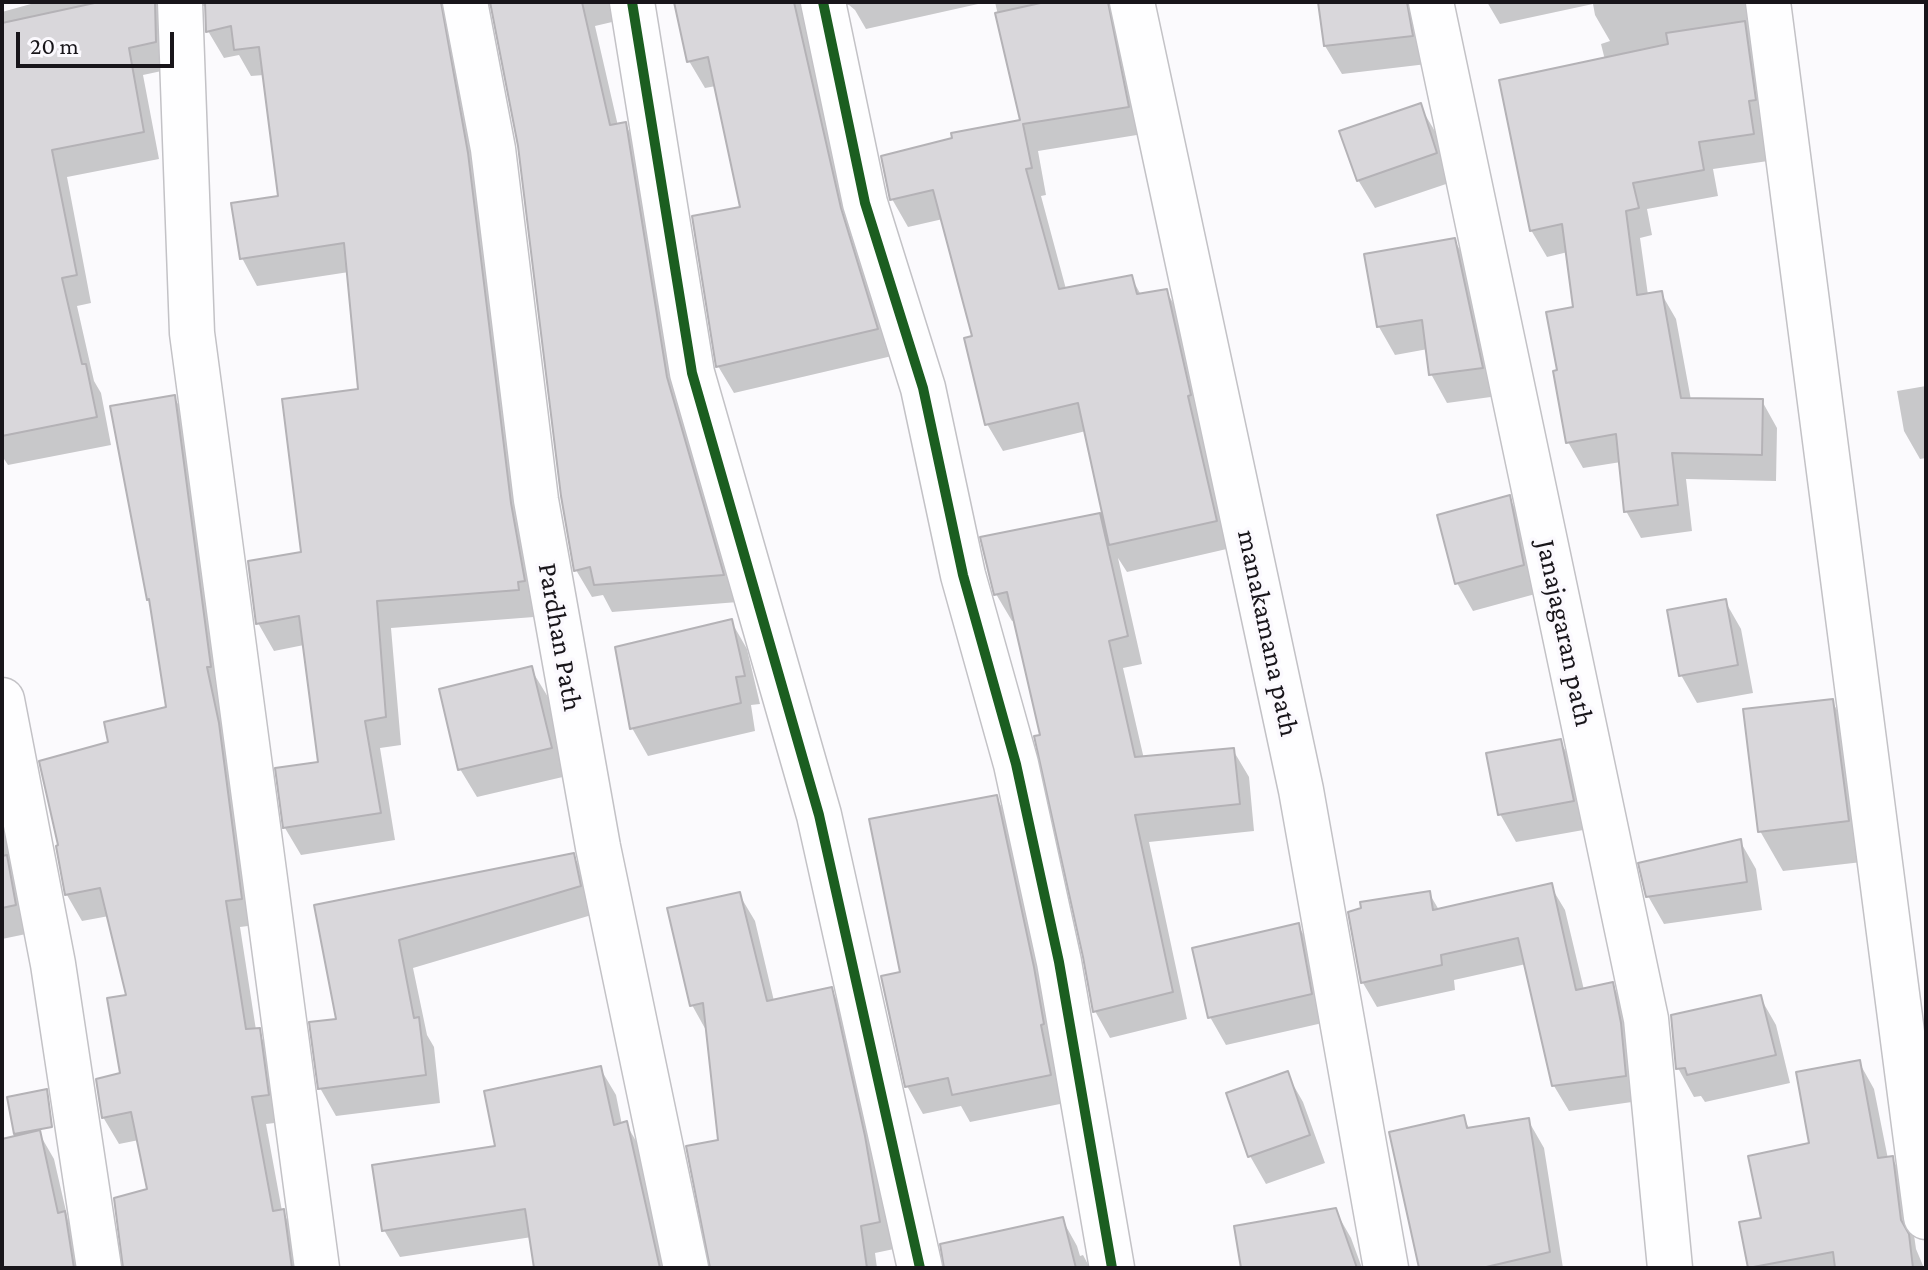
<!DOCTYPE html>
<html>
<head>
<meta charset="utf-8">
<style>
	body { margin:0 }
	#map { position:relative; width:1928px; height:1270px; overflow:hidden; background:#fbfafd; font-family:"Crimson Pro",serif }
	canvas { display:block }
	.frame { position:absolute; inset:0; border:4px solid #18151a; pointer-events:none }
	.scale { position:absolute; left:16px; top:32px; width:158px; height:36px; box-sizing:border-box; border:4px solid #18151a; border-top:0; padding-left:10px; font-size:24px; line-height:28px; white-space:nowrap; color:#18151a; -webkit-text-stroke:6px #fbf9fe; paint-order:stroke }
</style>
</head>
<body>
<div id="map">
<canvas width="1928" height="1270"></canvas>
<div class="frame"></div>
<div class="scale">20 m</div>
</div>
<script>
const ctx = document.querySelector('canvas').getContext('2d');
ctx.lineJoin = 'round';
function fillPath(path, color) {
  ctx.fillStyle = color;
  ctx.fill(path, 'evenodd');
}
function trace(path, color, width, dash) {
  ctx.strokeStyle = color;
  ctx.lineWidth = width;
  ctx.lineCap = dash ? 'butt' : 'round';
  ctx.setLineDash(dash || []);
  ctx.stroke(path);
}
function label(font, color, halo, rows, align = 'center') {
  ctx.font = font + ' "Crimson Pro",serif';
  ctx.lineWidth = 7;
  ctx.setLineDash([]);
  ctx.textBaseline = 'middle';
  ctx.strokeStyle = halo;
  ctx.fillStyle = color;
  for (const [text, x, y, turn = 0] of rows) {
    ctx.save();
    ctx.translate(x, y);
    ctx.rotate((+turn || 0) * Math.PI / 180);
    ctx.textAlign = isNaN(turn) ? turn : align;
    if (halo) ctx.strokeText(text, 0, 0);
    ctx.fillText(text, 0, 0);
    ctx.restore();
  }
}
const shadow = new Path2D(`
	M38,2H631L625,19L595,26L618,126L625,124L641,152L738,602L612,612L603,595L592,597L576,570L520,146L491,6L476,5L539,608L533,610L534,617L391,628L401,745L380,748L395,840L301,855L285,828L320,763L304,645L274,651L258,623L303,553L360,391L349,272L257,286L242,258L281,198L264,75L251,76L239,55L224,58L208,31L207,7L195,4L171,69L143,75L159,159L67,177L91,303L77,306L94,381L101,393L111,445L8,465L2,456V12Z
	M695,2H987L866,29L855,10L849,5L835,4L892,356L734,393L718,366L742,209L716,86L705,88L689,61Z
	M995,2H1120L1143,134L1038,151L1046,195L1041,196L1066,289L1131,277L1141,295L1166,291L1182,318L1231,548L1127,572L1118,558L1142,664L1123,668L1144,759L1233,750L1249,777L1254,831L1149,842L1187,1019L1110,1038L1095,1011L1042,736L1016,620L1012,621L996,594L1099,516L1107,530L1086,431L1003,451L987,424L975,338L943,219L908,227L892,199L1022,121Z
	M1320,2H1419L1427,64L1342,74L1325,46Z
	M1487,2H1753L1768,161L1713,169L1718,196L1647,209L1652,235L1640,238L1648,295L1661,293L1676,319L1691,400L1762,401L1777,428L1776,481L1686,479L1692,531L1641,538L1626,511L1621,462L1583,468L1568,442L1575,308L1568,252L1547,257L1531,230L1605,60L1601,44L1610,41L1595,15L1593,4L1500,24Z
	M1420,106L1436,133L1452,182L1375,208L1358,180Z
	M1454,240L1471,268L1498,396L1447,403L1431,374L1428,349L1395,355L1379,327Z
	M1926,386V458L1920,459L1904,431L1897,391Z
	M174,397L189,423L256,925L240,927L256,1030L274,1056L283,1122L266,1124L282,1211L298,1237L302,1268H125L150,1190L139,1140L119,1144L103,1117L122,1075L129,996L109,916L82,921L67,895L42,762L111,744L168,708L152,605L149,599L113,407Z
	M1509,498L1525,525L1539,593L1473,611L1457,583Z
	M1725,601L1741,629L1753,693L1697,703L1681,675Z
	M731,621L747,649L760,704L751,705L755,731L648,756L632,728Z
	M531,669L548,697L567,776L477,797L460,769Z
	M1833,703L1856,743L1871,861L1783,871L1760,831Z
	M1560,741L1576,769L1589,829L1516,842L1500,814Z
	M2,780L31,933L2,939Z
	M996,797L1012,825L1065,1103L970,1122L961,1106L923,1114L907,1086L902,974Z
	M1740,841L1756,869L1762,910L1664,924L1648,896Z
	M573,855L589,883L595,914L413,968L427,1035L434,1047L440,1103L336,1116L320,1088L339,1021L316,907Z
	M1550,885L1565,910L1584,990L1612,984L1626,1009L1639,1101L1569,1111L1554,1086L1526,964L1454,980L1455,990L1377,1007L1363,983L1350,913L1429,893L1439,910Z
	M739,894L755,921L774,1001L831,989L846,1016L894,1249L875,1253L877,1268H712L720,1141L707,1032L692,1005Z
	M1298,925L1314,953L1327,1022L1226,1045L1210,1017Z
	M1760,997L1776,1025L1790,1083L1705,1102L1701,1096L1694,1097L1678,1068Z
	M1859,1062L1874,1089L1888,1159L1892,1158L1907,1185L1916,1249L1924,1268H1751L1742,1223L1763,1219L1811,1145Z
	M600,1068L616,1095L622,1125L626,1124L642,1151L668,1268H538L532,1237L400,1257L384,1230Z
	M1287,1074L1303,1102L1325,1163L1266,1184L1250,1156Z
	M1463,1117L1470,1130L1528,1120L1544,1148L1563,1268H1421Z
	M39,1133L54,1159L68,1220L79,1240L84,1268H2V1141Z
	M1335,1210L1351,1238L1362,1268H1244Z
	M1062,1219L1077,1246L1080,1256L1083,1255L1090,1268H988Z`);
const building = new Path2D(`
	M99,2H155L156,42L129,48L144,132L52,150L77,275L62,278L82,364H86L97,417L2,436V23Z
	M205,2H441L468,153L511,503L525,581L518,582L519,590L377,601L386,717L365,721L381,813L283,828L275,768L318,762L299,616L256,624L248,561L301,552L282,399L358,389L344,243L240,259L231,203L278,196L259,47L234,50L231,26L206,32Z
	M490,2H582L610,125L626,122L667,377L724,575L594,585L590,567L574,571L561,496L518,146Z
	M674,2H794L841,208L878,329L716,367L692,216L740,207L708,57L687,62Z
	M1045,2H1108L1129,107L1023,124L1032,168L1026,169L1059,289L1132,275L1137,294L1167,289L1191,395L1188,396L1217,521L1109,545L1078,403L985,425L964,338L972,336L933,190L890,200L881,156L952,138L951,133L1020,120L995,13Z
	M1318,2H1407L1413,36L1324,46Z
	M1745,21L1756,100L1749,101L1754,134L1699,142L1704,170L1633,183L1639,208L1626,211L1637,295L1662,291L1681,398L1763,399L1762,455L1672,453L1678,505L1624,512L1616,434L1566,443L1553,371L1557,370L1546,312L1573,307L1562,224L1530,231L1499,80L1668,44L1666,33Z
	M1421,103L1437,153L1357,181L1339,131Z
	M1455,238L1483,368L1429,375L1422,320L1377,327L1364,254Z
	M175,395L211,667H207L219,723L242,899L226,901L246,1029L260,1028L269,1095L252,1097L273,1211L284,1209L292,1268H123L114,1198L147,1189L131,1112L102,1118L96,1079L120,1073L107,998L126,995L100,888L65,895L56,846L58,845L39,761L108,742L104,722L166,707L149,599L147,600L110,406Z
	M1510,495L1524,565L1455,584L1437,515Z
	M1100,513L1128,636L1109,641L1135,757L1234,748L1240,804L1135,815L1173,992L1093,1012L1083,957L1034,736L1040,735L1007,592L994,595L980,537Z
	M1726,599L1738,665L1679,676L1667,610Z
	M732,619L745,676L736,677L741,703L630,729L615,647Z
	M532,666L552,748L458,770L439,689Z
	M1833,699L1849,821L1758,832L1743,709Z
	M1561,739L1574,801L1498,815L1486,753Z
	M997,795L1034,967L1044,1024L1041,1025L1051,1075L952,1095L948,1078L905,1087L881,976L900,972L869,819Z
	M1741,839L1747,882L1646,897L1638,863Z
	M574,853L581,886L399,940L414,1018L419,1017L426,1075L318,1089L309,1022L336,1019L314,905Z
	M7,855L16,905L2,908V856Z
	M1552,883L1576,990L1613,982L1621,1023L1626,1076L1552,1086L1518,938L1441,955L1442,965L1361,983L1348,912L1361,908L1360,902L1430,891L1433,910Z
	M740,892L767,1001L832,987L865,1136L880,1222L861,1226L867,1268H710L686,1146L718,1140L703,1003L690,1006L667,908Z
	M1299,923L1312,994L1208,1018L1192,948Z
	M1761,995L1776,1055L1687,1075L1685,1068L1676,1069L1671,1015Z
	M1860,1060L1878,1158L1893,1156L1901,1220L1909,1234L1913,1268H1835L1833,1252L1748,1268L1739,1222L1761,1218L1748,1156L1809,1143L1796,1072Z
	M601,1066L614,1125L627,1121L660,1268H534L525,1209L382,1231L372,1165L495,1146L484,1091Z
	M1288,1071L1310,1135L1248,1157L1226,1093Z
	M47,1089L52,1127L14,1134L7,1097Z
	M1464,1115L1467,1128L1529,1118L1550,1252L1482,1268H1419L1389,1132Z
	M40,1130L58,1213L65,1211L74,1268H2V1139Z
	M1336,1208L1357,1268H1241L1234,1226Z
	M1063,1217L1076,1268H944L940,1244Z`);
const minor = new Path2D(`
	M180,2L192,333L317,1268
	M465,2L493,149L536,500L598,847L686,1268
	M632,2L692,373L819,815L920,1268
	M823,2L865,203L923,388L963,575L1016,764L1059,962L1112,1268
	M1132,2L1301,790L1386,1268
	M1431,2L1646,1019L1670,1268
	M1768,2L1926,1217
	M2,700L53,964L99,1268`);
const cycleway = new Path2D(`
	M632,2L692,373L819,815L920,1268
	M823,2L865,203L923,388L963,575L1016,764L1059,962L1112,1268`);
const streetNames = [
	["manakamana path",1268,633,78],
	["Janajagaran path",1565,633,78],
	["Pardhan Path",560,637,80]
];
fillPath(shadow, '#0003');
fillPath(building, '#d9d7db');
trace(building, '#b4b2b6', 2);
trace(minor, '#c3c2c6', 47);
trace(minor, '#fefeff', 44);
trace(cycleway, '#1b5e20', 10);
label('28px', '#18151a', '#fbf9fe', streetNames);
</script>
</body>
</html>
